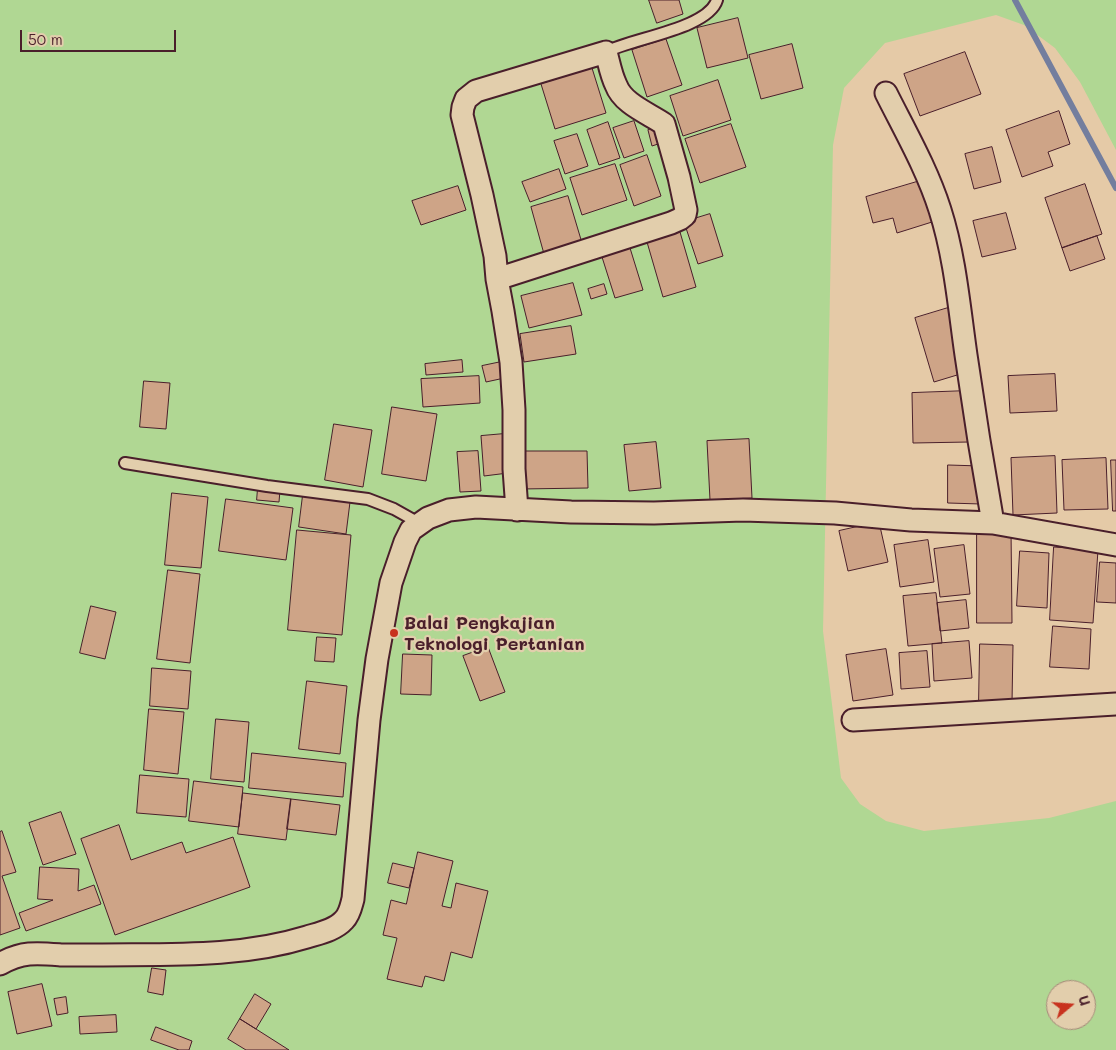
<!DOCTYPE html>
<html>
<head>
<meta charset="utf-8">
<style>
	body { margin:0 }
	#map { position:relative; width:1116px; height:1050px; overflow:hidden; background:#e5caa7; font-family:Mali,sans-serif }
	canvas { display:block }
	.north { position:absolute; left:1046px; top:980px; width:50px; height:50px; box-sizing:border-box; background:#e2ceac; border:1px solid #a58878; border-radius:50%; rotate:72deg; font-size:14px; font-weight:700; line-height:20px; text-align:center; color:#4a1f2b }
	.north::after { content:''; display:block; margin:auto; width:18px; height:22px; background:#c8321e; clip-path:polygon(50% 0,100% 100%,50% 72%,0 100%) }
	.scale { position:absolute; left:20px; top:30px; width:156px; height:22px; box-sizing:border-box; border:2px solid #4a1f2b; border-top:0; padding-left:6px; font-size:15px; line-height:18px; white-space:nowrap; color:#4a1f2b; -webkit-text-stroke:4px #e2ceac; paint-order:stroke }
</style>
</head>
<body>
<div id="map">
<canvas width="1116" height="1050"></canvas>
<div class="north">U</div>
<div class="scale">50 m</div>
</div>
<script>
const ctx = document.querySelector('canvas').getContext('2d');
ctx.lineJoin = 'round';
function fillPath(path, color) {
  ctx.fillStyle = color;
  ctx.fill(path, 'evenodd');
}
function trace(path, color, width, dash) {
  ctx.strokeStyle = color;
  ctx.lineWidth = width;
  ctx.lineCap = dash ? 'butt' : 'round';
  ctx.setLineDash(dash || []);
  ctx.stroke(path);
}
function label(font, color, halo, rows, align = 'center') {
  ctx.font = font + ' Mali,sans-serif';
  ctx.lineWidth = 4.5;
  ctx.setLineDash([]);
  ctx.textBaseline = 'middle';
  ctx.strokeStyle = halo;
  ctx.fillStyle = color;
  for (const [text, x, y, turn = 0] of rows) {
    ctx.save();
    ctx.translate(x, y);
    ctx.rotate((+turn || 0) * Math.PI / 180);
    ctx.textAlign = isNaN(turn) ? turn : align;
    if (halo) ctx.strokeText(text, 0, 0);
    ctx.fillText(text, 0, 0);
    ctx.restore();
  }
}
const green = new Path2D(`
	M0,0H1116V150L1080,82L1055,48L1024,25L996,15L885,43L844,88L833,145L823,631L841,778L860,804L886,821L924,831L1049,818L1116,801V1050H0ZM1056,990H1086V1020H1056Z`);
const stream = new Path2D(`
	M1015,0L1116,188`);
const building = new Path2D(`
	M649,0H679L683,14L657,23Z
	M738,18L748,58L707,68L697,28Z
	M666,39L682,85L647,97L632,50Z
	M792,44L803,88L761,99L749,55Z
	M965,52L981,94L920,116L904,74Z
	M592,68L606,113L555,129L541,84Z
	M718,80L731,120L683,136L670,96Z
	M1059,111L1070,144L1048,152L1053,166L1022,177L1006,130Z
	M634,121L644,151L624,158L613,128Z
	M608,122L620,158L599,165L587,130Z
	M731,124L746,167L700,183L685,139Z
	M657,127L661,143L652,146L648,130Z
	M577,134L588,166L565,174L554,141Z
	M992,147L1001,182L974,189L965,154Z
	M647,155L661,196L634,206L620,165Z
	M615,164L627,200L582,215L570,178Z
	M559,169L566,189L530,202L522,182Z
	M920,181L932,222L897,233L893,218L873,223L866,197Z
	M1085,184L1102,234L1062,248L1045,198Z
	M458,186L466,210L421,225L412,201Z
	M568,196L582,243L544,254L531,207Z
	M1006,213L1016,249L982,257L973,221Z
	M710,214L723,256L698,264L684,222Z
	M680,232L696,287L663,297L647,242Z
	M1097,236L1105,259L1070,271L1062,248Z
	M630,248L643,290L615,298L602,257Z
	M573,283L582,315L529,328L521,296Z
	M604,284L607,294L591,299L588,289Z
	M948,308L967,372L934,382L915,318Z
	M571,326L576,354L524,362L520,334Z
	M462,360L463,372L426,375L425,364Z
	M506,361L509,377L486,382L482,366Z
	M1055,374L1057,411L1010,413L1008,376Z
	M479,376L480,403L423,407L421,379Z
	M144,381L170,383L166,429L140,427Z
	M967,391L969,442L913,443L912,393Z
	M392,407L437,414L426,481L382,474Z
	M334,424L372,430L363,487L325,480Z
	M504,434L508,473L484,476L481,436Z
	M749,439L752,498L710,500L707,441Z
	M656,442L661,488L629,491L624,445Z
	M478,451L481,491L460,492L457,452Z
	M521,451H587L588,488L521,489Z
	M1055,456L1057,513L1013,515L1011,458Z
	M1106,458L1108,509L1064,510L1062,460Z
	M1111,460H1116V511H1113Z
	M948,465L981,466V504L948,503Z
	M258,488L280,490L279,502L257,500Z
	M172,493L208,497L201,568L165,565Z
	M303,495L350,502L346,534L299,527Z
	M226,499L293,508L286,560L219,551Z
	M879,522L888,562L848,571L839,531Z
	M977,529H1011L1012,623H977Z
	M297,530L351,535L342,635L288,630Z
	M928,540L934,582L900,587L894,545Z
	M964,545L970,594L940,597L934,549Z
	M1054,547L1098,550L1093,623L1050,620Z
	M1020,551L1049,553L1047,608L1017,606Z
	M1100,562L1116,563V603L1097,602Z
	M168,570L200,574L190,663L157,659Z
	M936,593L942,643L908,646L903,596Z
	M966,600L969,628L940,631L937,603Z
	M91,606L116,612L105,659L80,653Z
	M1053,626L1091,629L1089,669L1050,667Z
	M317,637L336,638L334,662L315,661Z
	M969,641L972,678L934,681L932,644Z
	M980,644L1013,645L1012,703L979,702Z
	M488,647L505,692L480,701L463,656Z
	M886,649L893,695L853,701L846,655Z
	M927,651L930,687L901,689L899,653Z
	M403,654L432,655L431,695L401,694Z
	M152,668L191,671L188,709L150,706Z
	M307,681L347,686L340,754L299,749Z
	M149,709L184,712L178,774L144,770Z
	M216,719L249,722L244,782L211,779Z
	M252,753L346,763L343,797L249,788Z
	M140,775L189,779L186,817L137,813Z
	M194,781L243,787L239,827L189,821Z
	M243,793L291,799L286,840L238,834Z
	M291,799L340,805L336,835L287,829Z
	M61,812L76,854L43,865L29,823Z
	M119,825L131,860L182,842L186,853L233,837L250,887L115,935L81,839Z
	M2,831L16,872L2,876L20,928L0,935V832Z
	M418,852L453,861L442,906L451,908L456,883L488,891L472,958L451,952L444,981L425,976L422,987L387,979L397,938L383,935L391,900L406,904Z
	M393,863L414,868L409,888L388,883Z
	M40,867L79,869L78,891L94,885L101,904L26,931L19,913L53,900L38,899Z
	M152,968L166,970L163,995L148,992Z
	M42,984L52,1026L17,1034L8,992Z
	M255,994L271,1004L256,1029L240,1019Z
	M66,997L68,1013L57,1015L54,999Z
	M116,1015L117,1032L80,1034L79,1017Z
	M240,1019L256,1029L289,1050H246L228,1039Z
	M156,1027L192,1041L189,1050H179L151,1040Z`);
const lane = new Path2D(`
	M606,52C632,38 708,29 717,0
	M125,463L267,486L368,499L394,509L419,523`);
const street = new Path2D(`
	M886,93C905,131 927,169 940,210C955,257 959,306 966,355C974,411 983,467 993,523
	M497,279L671,223L680,219L685,215L686,210L679,177L664,124C648,113 623,104 616,85C611,75 609,63 606,52L476,91L466,99L463,107L462,115L482,195L495,256L497,279L503,311L511,362L514,410V469L517,510
	M853,720L1116,704
	M0,964C22,951 38,953 62,955C73,955 85,955 96,955C167,954 239,958 307,937C320,933 335,930 344,920C350,914 351,906 353,899L369,720L377,659L391,583L405,542L411,530L428,518L449,510L476,507L571,512L654,513L743,510L835,513L911,520L993,523L1116,545`);
const markers = [
	[394,633,5,"#c8321e"]
];
const poiNames = [
	["Balai Pengkajian",404,623],
	["Teknologi Pertanian",404,644]
];
fillPath(green, '#b0d793');
trace(stream, '#737e9e', 6);
fillPath(building, '#cea487');
trace(building, '#4a1f2b', 1);
trace(lane, '#4a1f2b', 14);
trace(street, '#4a1f2b', 25);
trace(lane, '#e2ceac', 10);
trace(street, '#e2ceac', 21);
for (const [x, y, r, color] of markers) {
  const dot = new Path2D();
  dot.arc(x, y, r, 0, 2 * Math.PI);
  ctx.fillStyle = color;
  ctx.fill(dot);
  trace(dot, '#e2ceac', 2);
}
label('bold 18px', '#4a1f2b', '#e2ceac', poiNames, 'left');
</script>
</body>
</html>
